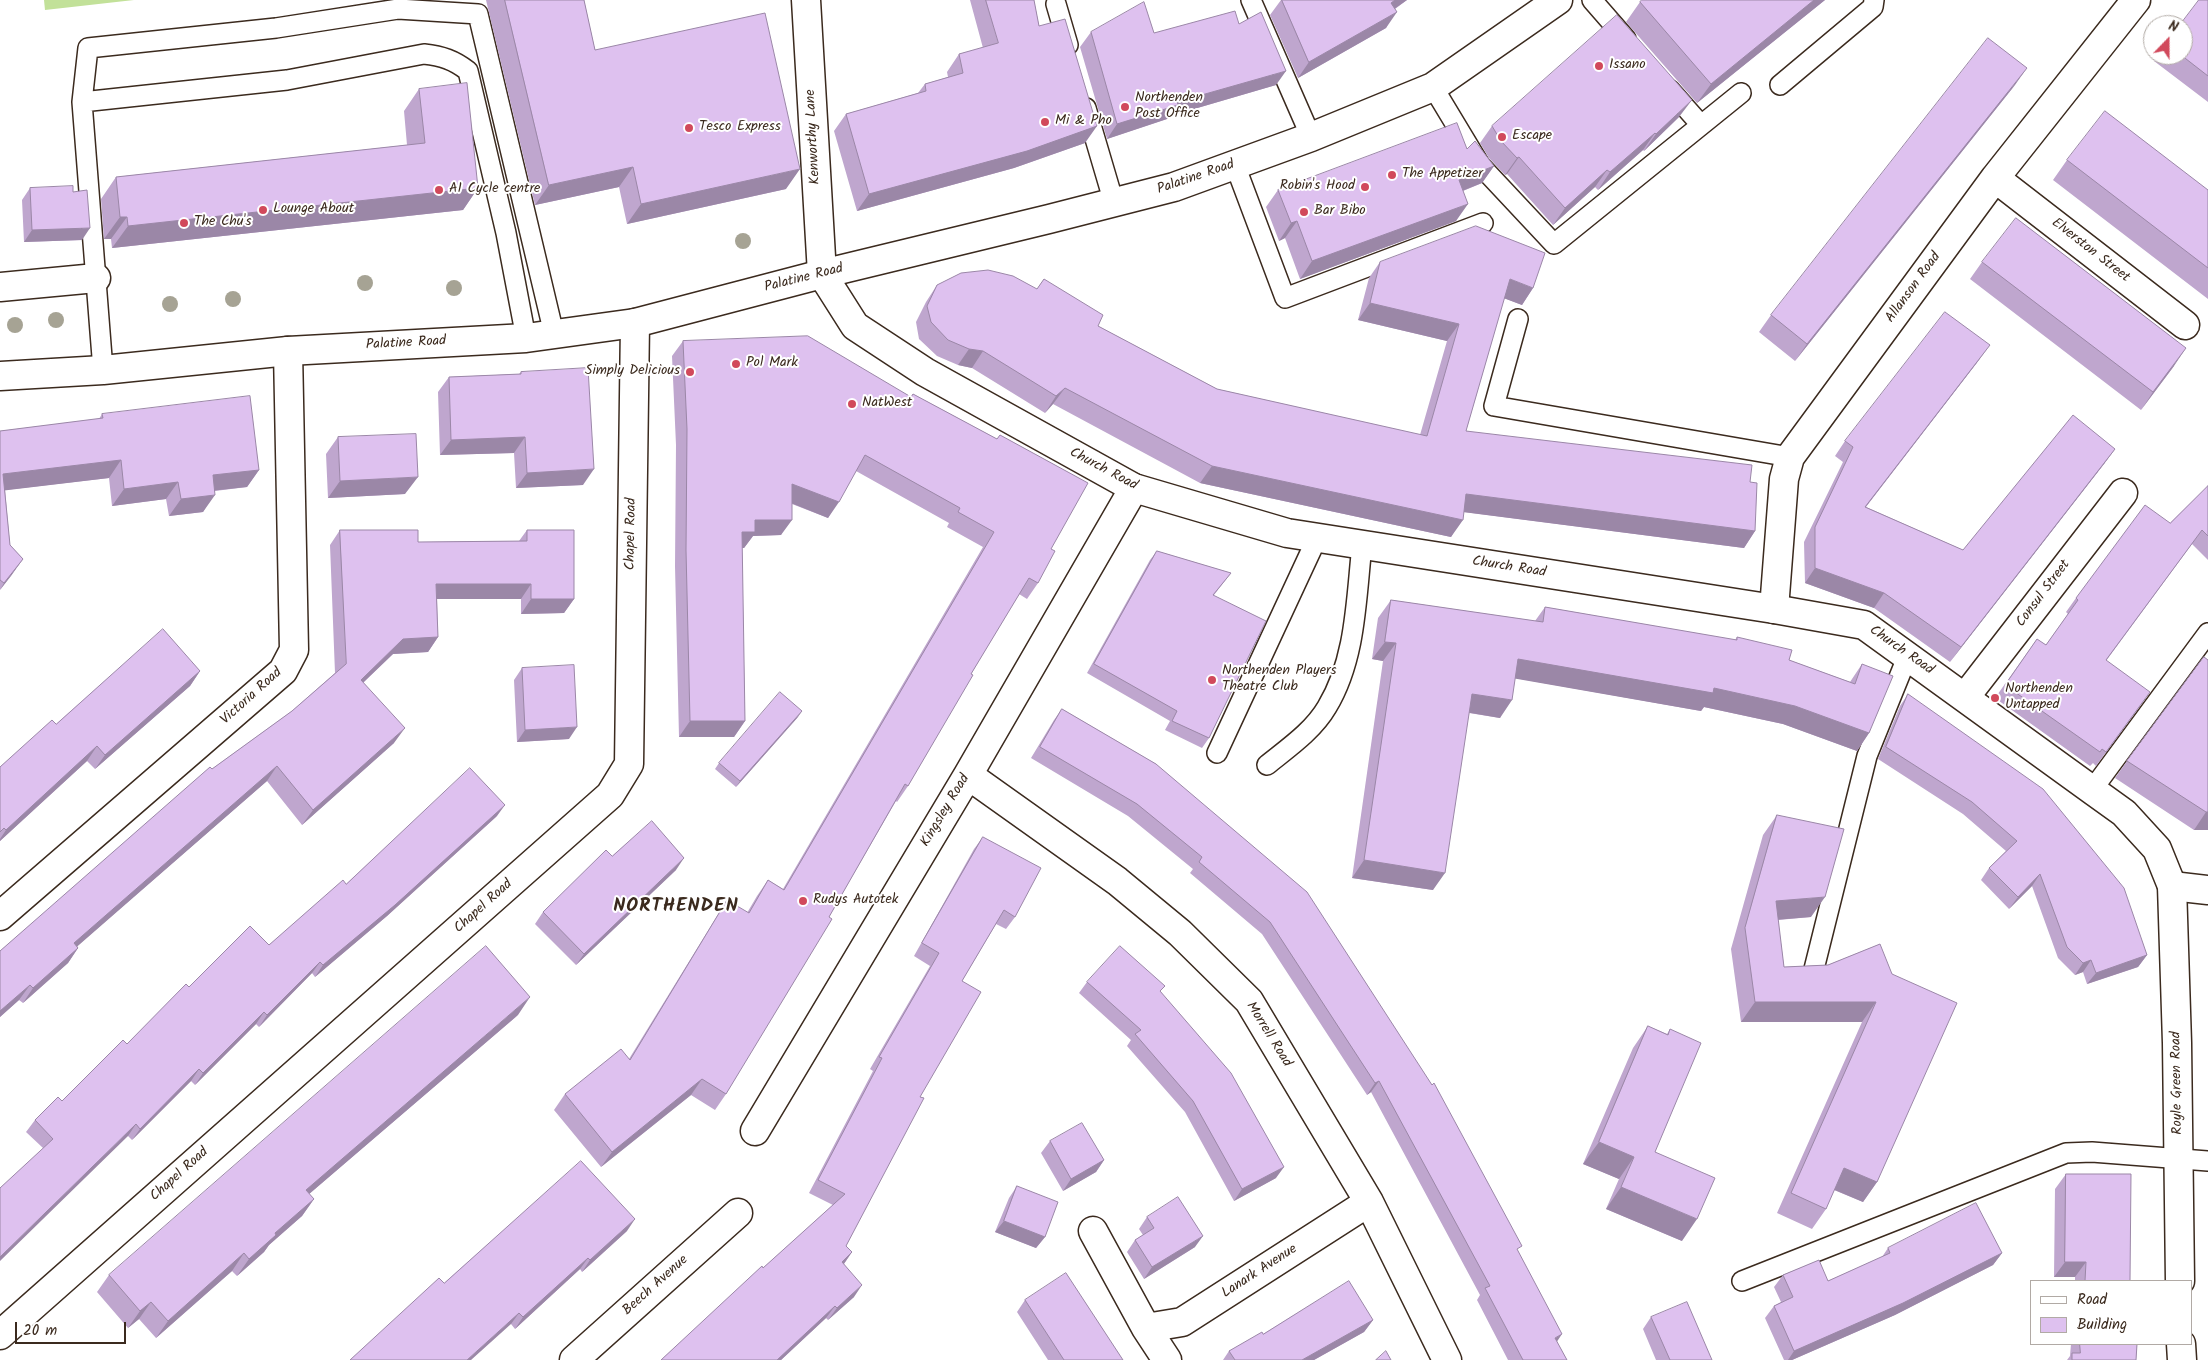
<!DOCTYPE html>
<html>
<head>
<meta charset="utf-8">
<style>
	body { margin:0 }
	#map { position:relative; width:2208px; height:1360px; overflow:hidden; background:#fff; font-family:Kalam,sans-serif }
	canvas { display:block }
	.legend { position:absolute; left:2030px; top:1280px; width:162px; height:65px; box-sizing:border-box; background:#fff; border:1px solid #b1aaa5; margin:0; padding:6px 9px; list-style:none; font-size:15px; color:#3b2a1e }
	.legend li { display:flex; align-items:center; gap:10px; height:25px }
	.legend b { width:25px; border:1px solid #b1aaa5 }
	.north { position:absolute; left:2143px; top:15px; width:50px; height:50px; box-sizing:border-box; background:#fff; border:1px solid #b1aaa5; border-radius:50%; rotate:22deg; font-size:14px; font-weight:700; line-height:20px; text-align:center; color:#3b2a1e }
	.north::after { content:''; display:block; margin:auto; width:18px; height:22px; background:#d1495b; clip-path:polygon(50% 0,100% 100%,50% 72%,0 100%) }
	.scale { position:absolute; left:15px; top:1322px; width:111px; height:22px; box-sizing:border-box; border:2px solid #3b2a1e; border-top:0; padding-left:6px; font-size:15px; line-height:18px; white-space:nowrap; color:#3b2a1e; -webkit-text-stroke:4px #fff; paint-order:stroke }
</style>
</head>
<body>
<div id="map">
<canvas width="2208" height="1360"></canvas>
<ul class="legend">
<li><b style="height:6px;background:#fff"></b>Road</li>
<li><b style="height:14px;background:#dec1ef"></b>Building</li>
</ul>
<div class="north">N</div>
<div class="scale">20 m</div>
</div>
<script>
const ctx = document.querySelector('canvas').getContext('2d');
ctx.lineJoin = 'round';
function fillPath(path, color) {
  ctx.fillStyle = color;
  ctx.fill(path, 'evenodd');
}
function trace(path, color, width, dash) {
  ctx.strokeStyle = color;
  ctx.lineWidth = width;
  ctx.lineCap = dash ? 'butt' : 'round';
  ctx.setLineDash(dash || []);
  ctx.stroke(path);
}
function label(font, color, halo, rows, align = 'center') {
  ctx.font = font + ' Kalam,sans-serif';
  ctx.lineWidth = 4;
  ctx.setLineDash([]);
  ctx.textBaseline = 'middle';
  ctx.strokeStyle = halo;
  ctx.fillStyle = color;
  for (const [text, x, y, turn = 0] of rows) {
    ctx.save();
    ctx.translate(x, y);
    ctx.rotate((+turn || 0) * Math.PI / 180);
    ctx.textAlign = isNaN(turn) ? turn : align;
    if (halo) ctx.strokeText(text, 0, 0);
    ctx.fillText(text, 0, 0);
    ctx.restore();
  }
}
const green = new Path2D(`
	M44,0H134L45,10Z`);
const service = new Path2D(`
	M1251,0L1311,137
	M1592,0L1626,39
	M1056,4L1068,45
	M1780,85L1873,7L1874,0
	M1433,87L1480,165L1554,244L1741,93
	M1670,90L1701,125
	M82,102L88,48L276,28L398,9L478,14L554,334
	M1086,108L1114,203
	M1235,165L1285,298L1483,223
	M1518,319L1494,406L1790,457
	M103,370L82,102L287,80L424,54C442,56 454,60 468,71L506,233L526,338
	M1217,753L1317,538
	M1267,765C1288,748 1313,731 1327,707C1356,659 1356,600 1362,545
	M2092,790L2208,633
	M1814,969L1867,756L1908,655
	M1742,1281L2066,1153L2092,1152L2208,1161`);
const minor = new Path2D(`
	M806,0L822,274
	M1995,178L2185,325
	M0,287L96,278
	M1774,609L1784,479L1790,457L1995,178L2136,0
	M1966,696L2123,493
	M968,775L1117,881L1180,933L1249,1001L1369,1202L1447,1360
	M2172,886L2208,890
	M0,916L283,671L294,650L288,351
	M755,1131L968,775L1134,488
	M1093,1231L1146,1328L1167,1360
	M1146,1328L1182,1322L1369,1202
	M0,1335L610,795L629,764L635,323
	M574,1360L738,1213`);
const secondary = new Path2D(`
	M822,274L855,326L925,372L1134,488L1287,533L1774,609L1864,625L2092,790L2124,813L2157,849L2172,886L2177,1043L2180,1281
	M0,376L103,370L288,351L526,338L635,323L822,274L1049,219L1174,187L1311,137L1433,87L1558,0
	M2181,1344L2182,1360`);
const trees = [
	[743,241],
	[365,283],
	[454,288],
	[233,299],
	[170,304],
	[56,320],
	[15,325]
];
const wall = new Path2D(`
	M486,0H584L595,50L786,189L627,224L619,187L535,205Z
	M970,0H1034L1039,26L1085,143L1014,168L857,211L834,131L846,114L918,93L925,84L948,77L947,72L959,54L983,48Z
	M1281,0H1407L1395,9L1386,28L1298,78L1270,15Z
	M1642,0H1825L1697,103L1626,22L1640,2Z
	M2208,0V102L2154,61L2158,55H2183Z
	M1239,24L1276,85L1170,116L1167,119L1107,139L1080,47L1091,32L1154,33Z
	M2015,85L1795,361L1759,332L1771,315Z
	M419,89L478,188L463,210L112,248L111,239H104L101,199L116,177L407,145L404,111Z
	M1679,117L1644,151L1643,150L1598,190L1595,187L1553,225L1507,174L1505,175L1489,158L1480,143L1492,126Z
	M1467,149L1494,166L1482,183L1463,191L1456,221L1300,279L1285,238L1279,241L1266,207L1278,190Z
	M2067,160L2208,190V299L2053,180Z
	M30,188L73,192L82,240L24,242L22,200Z
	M1380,262L1533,288L1522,305L1504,298L1466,431L1750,482L1755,531L1744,548L1464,512L1451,537L1200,483L1053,404L1045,413L972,368L958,365L937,356L919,339L916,322L926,302L937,285L1037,289L1044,279L1098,326L1217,389L1420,435L1447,341L1358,320L1369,278Z
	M1982,262L2174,366L2141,410L1970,279Z
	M683,341L911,397L913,394L997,439L1000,435L1051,549L1038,583L1027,599L1019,594L971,674L908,786L897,802L896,801L726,1094L715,1110L691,1095L601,1167L554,1110L565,1094L629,1059L717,916L727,900L747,913L757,896L768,880L783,889L983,547L947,527L949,523L856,471L828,518L792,504L781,535L753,536L744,548H742L745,721L734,737H679L675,566L676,445L672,356Z
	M1979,360L1866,507L1963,550L2115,449L2104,464L1950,662L1874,608L1805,583L1804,542L1843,462L1835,456L1845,441Z
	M521,372L583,485L516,488L514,453L440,455L438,392L449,377L519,374Z
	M102,414L259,470L247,487L215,491L203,512L169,516L166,499L112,506L109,478L5,490L10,545L23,559L0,590V431L99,419Z
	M338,437L405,494L328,498L326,454Z
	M2208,486V560L2192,544L2106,661L2140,706L2096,766L2093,763L2090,766L1995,698L2037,639L2046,645L2068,614L2066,612L2076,598L2170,523Z
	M340,530L418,542L519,541L527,530L574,599L564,613L521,614V599H437L438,637L428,652L393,654L363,683L394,743L302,825L267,781L77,946L78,948L68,963L23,1003L19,1000L0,1017V951L212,769L292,711L335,673L330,545Z
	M1157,551L1231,573L1214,595L1209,738L1202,748L1165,730L1170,721L1087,673L1150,560Z
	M1391,600L1535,621L1545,607L1735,640L1737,637L1789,660L1850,682L1862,664L1869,733L1857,751L1783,724L1704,707L1701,711L1515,678L1500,718L1469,713L1433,890L1352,878L1383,661L1372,659L1378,618Z
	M2208,660V830H2194L2115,778L2127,761Z
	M522,668L569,739L517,742L514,680Z
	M200,671L190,686L95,769L87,761L0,841V767L56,724Z
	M1908,694L2147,955L2138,967L2087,984L2083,972L2075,975L2058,958L2032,886L2009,909L1981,880L1989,868L2006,851L1963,814L1878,759L1900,706Z
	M1062,709L1156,764L1518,1251L1557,1342L1567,1360H1508L1477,1300L1480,1295L1371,1092L1367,1095L1262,934L1190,873L1193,869L1128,816L1031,758L1054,720Z
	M798,717L736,787L715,769L719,763Z
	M1777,815L1811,917L1778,920L1784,967L1828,965L1880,944L1877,1182L1863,1202L1834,1190L1826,1209L1812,1229L1777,1213L1862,1022H1741L1731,949L1763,835Z
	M497,816L387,916L315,977L312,973L259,1027L256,1024L195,1085L191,1081L132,1140L128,1136L43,1148L26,1132L35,1120L62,1101L127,1044L269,945L346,884Z
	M983,837L1015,917L1006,929L996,924L962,981L920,1097L846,1246L852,1252L844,1264L854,1297L828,1320L826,1318L781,1360H661L833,1205L809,1193L873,1071L870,1069L930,966L914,956L974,849Z
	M612,856L676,870L576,965L535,924L543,912Z
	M1087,982L1161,992L1276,1178L1234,1201L1185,1112L1127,1046L1131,1040L1079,993Z
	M518,1015L309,1194L314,1199L302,1216L269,1245L264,1252L237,1276L232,1271L156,1338L139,1319L128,1328L97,1292L109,1275Z
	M1648,1026L1667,1034L1670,1029L1655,1152L1682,1241L1606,1209L1619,1179L1583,1164L1633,1048Z
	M1050,1141L1104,1160L1096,1172L1063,1191L1041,1153Z
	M2066,1174L2130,1281H2075V1277H2054L2055,1189Z
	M1017,1186L1045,1237L1036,1248L995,1232L1009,1198Z
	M1147,1217L1195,1247L1144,1279L1127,1252L1135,1240L1143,1235L1139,1229Z
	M627,1231L582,1272L580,1269L515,1329L511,1324L444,1283Z
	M1888,1248L2002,1253L1993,1265L1895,1315L1792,1360H1784L1765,1318L1774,1306L1781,1302L1774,1287L1783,1275L1828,1281L1882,1257Z
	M1025,1300L1123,1360H1048L1017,1312Z
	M1651,1317L1712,1360H1656L1643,1329Z
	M1373,1320L1364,1332L1314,1360H1223L1229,1351L1263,1334Z
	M2071,1344H2137L2136,1360H2067L2070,1356Z`);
const shadedWall = new Path2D(`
	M1395,0H1407L1380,19L1391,3Z
	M1814,0H1825L1697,103L1711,84Z
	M1397,12L1386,28L1298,78L1309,62Z
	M2027,68L2015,85L1795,361L1807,344Z
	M1286,71L1276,85L1170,116L1167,119L1107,139L1117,124L1177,102Z
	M1692,100L1679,117L1644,151L1656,134Z
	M1097,126L1085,143L1014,168L857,211L869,194Z
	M1655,133L1643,150L1598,190L1610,172Z
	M1519,157L1507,174L1505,175L1517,158Z
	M1494,166L1482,183L1447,197L1459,180Z
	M633,167L619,187L535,205L549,185Z
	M800,169L786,189L627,224L641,204Z
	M1607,170L1595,187L1553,225L1565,208Z
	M478,188L463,210L112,248L128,226Z
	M1468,204L1456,221L1300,279L1312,261Z
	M120,217H127L111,239H104Z
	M1297,221L1285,238L1279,241L1291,223Z
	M90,228L82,240L24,242L32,230Z
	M1510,279L1533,288L1522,305L1498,296Z
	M1370,303L1459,324L1447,341L1358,320Z
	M1990,345L1979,360L1854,522L1865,507Z
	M2186,348L2174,366L2141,410L2153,392Z
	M969,349L983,351L972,368L958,365Z
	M1065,388L1053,404L1045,413L1056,396Z
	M525,437L514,453L440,455L451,440Z
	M2115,449L2104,464L1950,662L1961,647Z
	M121,460L109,478L0,491L3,474Z
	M1212,466L1463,520L1451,537L1200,483Z
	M594,469L583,485L516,488L527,473Z
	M259,470L247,487L201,492L213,475Z
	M418,477L405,494L328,498L340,481Z
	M178,482L166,499L112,506L124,489Z
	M792,484L839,502L828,518L781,499Z
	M1466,494L1755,531L1744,548L1455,511Z
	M215,495L203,512L169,516L181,499Z
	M755,520H792L781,535L753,536L744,548H731L742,532Z
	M23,559L11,576L0,590L4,583Z
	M1815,568L1884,593L1874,608L1805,583Z
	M436,584H531L521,599H426Z
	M531,599H574L564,613L521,614Z
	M438,637L428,652L393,654L350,695L361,680L403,639Z
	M1385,642L1396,643L1383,661L1372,659Z
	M1518,659L1714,688L1795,706L1869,733L1857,751L1783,724L1704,707L1701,711L1506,677Z
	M200,671L190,686L95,769L105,755Z
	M1472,694L1512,700L1500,718L1459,711Z
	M802,711L798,717L736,787L740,781Z
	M690,721H745L734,737H679Z
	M577,727L569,739L517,742L525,730Z
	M405,728L394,743L302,825L313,810Z
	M97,746L87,761L0,841V839L6,830Z
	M277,766L267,781L64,958L74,943Z
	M505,805L497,816L387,916L315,977L323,965Z
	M2206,812H2208V830H2194Z
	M684,858L676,870L576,965L584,954Z
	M1364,860L1445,873L1433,890L1352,878Z
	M2040,874L2032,886L2009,909L2018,897Z
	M1825,897L1811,917L1762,921L1776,901Z
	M78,948L68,963L23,1003L33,988Z
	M2147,955L2138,967L2087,984L2096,973Z
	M2091,960L2083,972L2075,975L2083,963Z
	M320,962L312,973L259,1027L267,1015Z
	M30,985L19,1000L0,1017V1011Z
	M530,997L518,1015L294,1207L306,1190Z
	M1755,1002H1876L1862,1022H1741Z
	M264,1012L256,1024L195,1085L203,1073Z
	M199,1069L191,1081L132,1140L140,1129Z
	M702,1079L691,1095L601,1167L612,1152Z
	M1379,1081L1371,1092L1367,1095L1375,1083Z
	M136,1124L128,1136L0,1261V1257Z
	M1599,1142L1634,1157L1619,1179L1583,1164Z
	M1104,1160L1096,1172L1063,1191L1071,1179Z
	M1284,1167L1276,1178L1234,1201L1242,1189Z
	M1844,1168L1877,1182L1863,1202L1830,1188Z
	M1621,1187L1697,1219L1682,1241L1606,1209Z
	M314,1199L302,1216L269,1245L264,1252L237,1276L249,1259L275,1233Z
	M635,1219L627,1231L582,1272L590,1260Z
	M1004,1221L1045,1237L1036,1248L995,1232Z
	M1203,1236L1195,1247L1144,1279L1152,1267Z
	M852,1252L843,1265L842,1262Z
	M244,1253L232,1271L156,1338L168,1321Z
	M2002,1253L1993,1265L1895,1315L1792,1360H1788L1794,1351Z
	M588,1258L580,1269L515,1329L523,1317Z
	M2065,1262H2086L2075,1277H2054Z
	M862,1285L854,1297L828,1320L837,1308Z
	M151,1302L139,1319L128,1328L140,1311Z
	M835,1306L826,1318L781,1360H777Z
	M519,1313L511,1324L471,1360H467Z
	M1373,1320L1364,1332L1314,1360H1302Z
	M1562,1334L1554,1346L1555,1338Z`);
const building = new Path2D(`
	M505,0H584L595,50L765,13L800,169L641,204L633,167L549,185Z
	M986,0H1034L1039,26L1065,19L1097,126L1027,151L869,194L846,114L926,91L925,84L963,73L959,54L998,43Z
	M1282,0H1395L1391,3L1397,12L1309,62Z
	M1642,0H1814L1711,84L1640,2Z
	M2199,0H2208V76L2181,55H2183V25H2180Z
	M1144,2L1154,33L1235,11L1239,24L1261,12L1286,71L1177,102L1178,105L1117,124L1091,32Z
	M1617,15L1692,100L1656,134L1655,133L1610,172L1607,170L1565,208L1519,157L1517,158L1501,141L1492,126Z
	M1988,38L2027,68L1807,344L1771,315Z
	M467,83L478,188L128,226L127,217H120L116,177L425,143L419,89Z
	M2105,111L2208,190V268L2067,160Z
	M1457,123L1467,149L1475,141L1494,166L1459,180L1468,204L1312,261L1297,221L1291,223L1278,190Z
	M73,186V192L87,190L90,228L32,230L30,188Z
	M2016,218L2186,348L2153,392L1982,262Z
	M1476,226L1545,253L1533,288L1510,279L1466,431L1752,465L1750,482L1757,483L1755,531L1466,494L1463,520L1212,466L1065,388L1056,396L983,351L969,349L948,340L931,322L927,306L937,285L961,273L988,270L1013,276L1037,289L1044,279L1103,315L1098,326L1217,389L1427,436L1459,324L1370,303L1380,262Z
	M1945,312L1990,345L1865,507L1963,550L2073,415L2115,449L1961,647L1884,593L1815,568V527L1853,447L1845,441Z
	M808,336L911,397L913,394L997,439L1000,435L1088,483L1051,549L1055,551L1038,583L1029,578L971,674L973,675L908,786L905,784L829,917L832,919L726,1094L702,1079L612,1152L565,1094L621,1049L630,1060L727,900L749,913L768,880L784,890L994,532L958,512L960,508L865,455L839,502L792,484V520H755V532H742L745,721H690L686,550L687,429L683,341Z
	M588,368L594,469L527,473L525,437L451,440L449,377L521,374V372Z
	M250,396L259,470L213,475L215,495L181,499L178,482L124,489L121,460L3,474L10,545L23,559L4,583L0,580V431L103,418L102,414Z
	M416,434L418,477L340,481L338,437Z
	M2208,486V536L2202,530L2106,660L2150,692L2106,752L2102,749L2100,752L2005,685L2037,639L2046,645L2078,600L2076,598L2145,505L2170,523Z
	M340,530H418V542L527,541V530H574V599H531V584H436L438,637L403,639L361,680L405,728L313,810L277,766L74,943L78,948L33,988L30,985L0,1011V951L210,767L212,769L292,711L346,664Z
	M1157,551L1231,573L1213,595L1266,621L1209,738L1172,721L1177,711L1094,664Z
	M1391,600L1543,622L1545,607L1737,640V637L1792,650L1789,660L1855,684L1862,664L1893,676L1869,733L1795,706L1714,688L1713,693L1518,659L1512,700L1472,694L1445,873L1364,860L1396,643L1385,642Z
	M163,629L200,671L105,755L97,746L6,830L4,828L0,832V767L52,720L56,724Z
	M2204,657L2208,660V812H2206L2127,761Z
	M574,665L577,727L525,730L522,668Z
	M780,692L802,711L740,781L719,763Z
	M1908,694L2043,789L2124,888L2147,955L2096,973L2091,960L2083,963L2067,947L2040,874L2018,897L1989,868L2017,841L1972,802L1886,747Z
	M1062,709L1156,764L1307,892L1432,1085L1434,1083L1522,1246L1517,1249L1562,1334L1555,1338L1567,1360H1523L1485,1288L1490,1286L1379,1081L1375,1083L1270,922L1199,862L1202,857L1137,804L1040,747Z
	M470,768L505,805L395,905L323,965L320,962L267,1015L264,1012L203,1073L199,1069L140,1129L136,1124L0,1257V1188L53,1139L35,1120L58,1097L62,1101L123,1040L127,1044L186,984L189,987L250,926L269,945L343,880L346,884Z
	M1777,815L1844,829L1825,897L1776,901L1784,967L1828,965L1880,944L1892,974L1957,1003L1877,1182L1844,1168L1826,1209L1791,1193L1876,1002H1755L1745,928Z
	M652,821L684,858L584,954L543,912L606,850L612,856Z
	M983,837L1041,868L1015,917L1004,910L962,981L981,992L920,1097L924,1098L846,1246L852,1252L842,1262L862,1285L837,1308L835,1306L777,1360H661L762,1266L763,1268L845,1194L818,1180L882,1058L879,1057L939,953L922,943Z
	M486,946L530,997L306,1190L314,1199L275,1233L276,1235L249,1259L244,1253L168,1321L151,1302L140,1311L109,1275Z
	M1120,946L1165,986L1160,991L1231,1073L1284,1167L1242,1189L1193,1101L1135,1034L1141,1030L1087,982Z
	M1648,1026L1668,1035L1670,1029L1701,1043L1655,1152L1715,1178L1697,1219L1621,1187L1634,1157L1599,1142Z
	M1082,1123L1104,1160L1071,1179L1050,1141Z
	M581,1161L635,1219L590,1260L588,1258L523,1317L519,1313L467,1360H350L439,1278L444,1283Z
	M2066,1174H2131L2130,1281H2085L2086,1262H2065Z
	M1017,1186L1058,1202L1045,1237L1004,1221Z
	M1178,1197L1203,1236L1152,1267L1135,1240L1154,1228L1147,1217Z
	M1976,1203L2002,1253L1903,1303L1794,1351L1774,1306L1793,1297L1783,1275L1819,1260L1828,1281L1890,1253L1888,1248Z
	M1066,1273L1123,1360H1064L1025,1300Z
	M1349,1281L1373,1320L1302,1360H1235L1229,1351L1262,1332L1263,1334Z
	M1687,1302L1712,1360H1670L1651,1317Z
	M2080,1344H2137L2136,1360H2072V1353H2080Z
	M1386,1351L1391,1360H1376Z`);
const markers = [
	[1599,66,5,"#d1495b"],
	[1125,107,5,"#d1495b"],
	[1045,122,5,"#d1495b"],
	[689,128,5,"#d1495b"],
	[1502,137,5,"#d1495b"],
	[1392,175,5,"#d1495b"],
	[1365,187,5,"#d1495b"],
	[439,190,5,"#d1495b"],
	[263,210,5,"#d1495b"],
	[1304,212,5,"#d1495b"],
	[184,223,5,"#d1495b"],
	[736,364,5,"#d1495b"],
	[690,372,5,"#d1495b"],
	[852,404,5,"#d1495b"],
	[1212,680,5,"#d1495b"],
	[1995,698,5,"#d1495b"],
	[803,901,5,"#d1495b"]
];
const poiNames = [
	["Issano",1609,66],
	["Northenden",1135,99],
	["Post Office",1135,115],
	["Mi & Pho",1055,122],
	["Tesco Express",699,128],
	["Escape",1512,137],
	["The Appetizer",1402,175],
	["Robin's Hood",1355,187,"right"],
	["A1 Cycle centre",449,190],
	["Lounge About",273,210],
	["Bar Bibo",1314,212],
	["The Chu's",194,223],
	["Pol Mark",746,364],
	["Simply Delicious",680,372,"right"],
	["NatWest",862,404],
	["Northenden Players",1222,672],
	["Theatre Club",1222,688],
	["Northenden",2005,690],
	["Untapped",2005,706],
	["Rudys Autotek",813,901]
];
const streetNames = [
	["Kenworthy Lane",814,137,-93],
	["Palatine Road",1196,178,-19],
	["Elverston Street",2090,251,38],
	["Palatine Road",804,279,-14],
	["Allanson Road",1914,288,-54],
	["Palatine Road",406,344,-3],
	["Church Road",1103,470,28],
	["Chapel Road",632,534,-89],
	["Church Road",1509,568,9],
	["Consul Street",2044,594,-53],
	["Church Road",1901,651,35],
	["Victoria Road",252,697,-42],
	["Kingsley Road",946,811,-59],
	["Chapel Road",484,907,-42],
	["Morrell Road",1268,1035,58],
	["Royle Green Road",2178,1083,-91],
	["Chapel Road",180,1175,-42],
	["Lanark Avenue",1260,1272,-33],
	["Beech Avenue",656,1286,-42]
];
const districtNames = [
	["NORTHENDEN",676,908]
];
fillPath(green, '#c2e199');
trace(service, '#3b2a1e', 22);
trace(minor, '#3b2a1e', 31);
trace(secondary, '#3b2a1e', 31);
trace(service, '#fff', 19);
trace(minor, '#fff', 28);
trace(secondary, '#fff', 28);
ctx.fillStyle = '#a6a394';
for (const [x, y] of trees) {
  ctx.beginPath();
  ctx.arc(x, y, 8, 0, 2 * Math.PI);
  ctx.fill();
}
fillPath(wall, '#bfa6ce');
fillPath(shadedWall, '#9b87a7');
fillPath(building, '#dec1ef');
trace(building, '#9b87a7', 1);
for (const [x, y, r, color] of markers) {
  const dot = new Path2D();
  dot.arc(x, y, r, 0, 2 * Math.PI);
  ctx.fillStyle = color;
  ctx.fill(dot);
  trace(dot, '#fff', 2);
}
label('14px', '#3b2a1e', '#fff', poiNames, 'left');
label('14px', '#3b2a1e', '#fff', streetNames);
ctx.letterSpacing = '1px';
label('bold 19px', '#3b2a1e', '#fff', districtNames);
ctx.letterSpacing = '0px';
</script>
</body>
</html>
